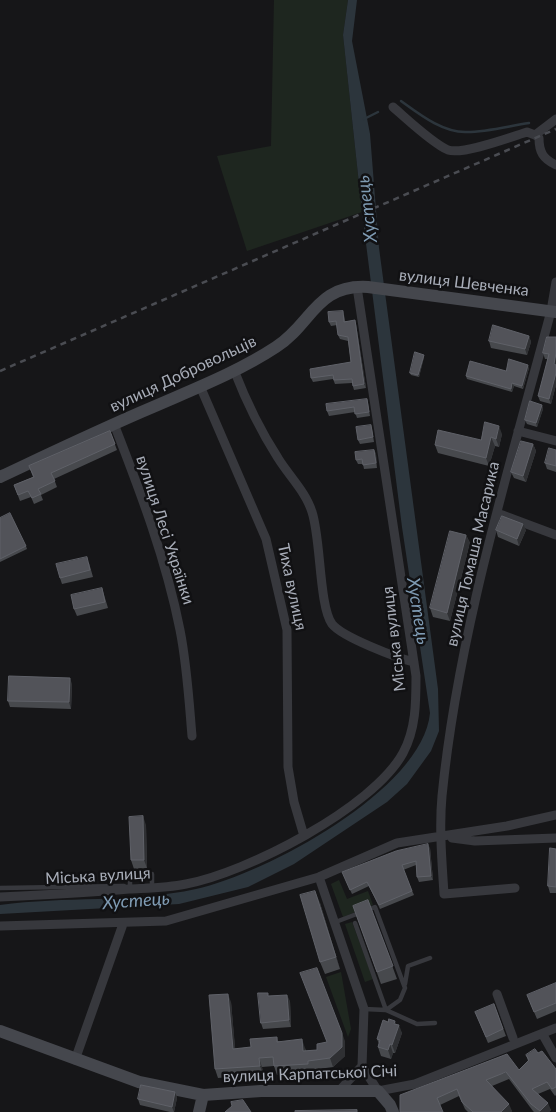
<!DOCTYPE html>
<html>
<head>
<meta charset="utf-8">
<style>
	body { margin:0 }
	canvas { display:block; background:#161618 }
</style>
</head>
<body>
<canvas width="556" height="1112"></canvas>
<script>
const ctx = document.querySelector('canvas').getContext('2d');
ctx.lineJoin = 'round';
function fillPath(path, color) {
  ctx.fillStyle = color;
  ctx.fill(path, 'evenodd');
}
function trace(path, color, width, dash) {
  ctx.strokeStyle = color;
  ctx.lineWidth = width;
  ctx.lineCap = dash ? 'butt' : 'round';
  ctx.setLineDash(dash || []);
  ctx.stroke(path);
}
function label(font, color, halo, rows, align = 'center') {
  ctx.font = font + ' Lato,sans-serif';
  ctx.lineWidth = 5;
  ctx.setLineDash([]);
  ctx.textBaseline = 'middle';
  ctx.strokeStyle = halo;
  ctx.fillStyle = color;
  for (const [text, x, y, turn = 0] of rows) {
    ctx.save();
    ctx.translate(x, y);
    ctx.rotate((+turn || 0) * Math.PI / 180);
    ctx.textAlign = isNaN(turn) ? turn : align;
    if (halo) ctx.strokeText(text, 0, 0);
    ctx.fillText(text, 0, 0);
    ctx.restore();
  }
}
const green = new Path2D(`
	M274,0H348L343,35L362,212L247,251L217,156L271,146Z
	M339,880L347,899L368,891L373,905L343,917L331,884Z
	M352,922L373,979L365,982L345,924Z
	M341,972L351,1029L348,1037L326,977Z`);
const water = new Path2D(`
	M348,0H357L352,41L370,134L379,248L438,689L439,731L431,751L407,784L387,802L294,864L248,887L179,904L0,914V905C65,896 132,903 196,889C265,874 423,790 430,713L402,527L362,212L343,35Z`);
const stream = new Path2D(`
	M401,101C419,114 443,133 467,132C487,132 509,126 529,123
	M364,119L378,112`);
const lane = new Path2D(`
	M0,888L124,886
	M130,889V874H152V888
	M333,923L375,907L405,988L400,1000L386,1010L355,923
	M405,984L408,966L430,958
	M364,1009L386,1010L417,1024L435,1023`);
const street = new Path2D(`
	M393,107C407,119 432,143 448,150C463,155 511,137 527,132L535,135L556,119
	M535,135L539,138C539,152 543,159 556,165
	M234,370C246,401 260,430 278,458C289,476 306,492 312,512C321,539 319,606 332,624C342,637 397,658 414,662
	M200,386L266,539L287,630L288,767L294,802L304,836
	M114,424C140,491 166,559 180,630C187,665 189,701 192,736
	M518,431L556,441
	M497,513L556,535
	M452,838L475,841L556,838
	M319,877L364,1009L362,1066L339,1091
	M515,888L444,894C442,862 439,828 442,796C458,633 509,469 551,311L556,282
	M0,897C43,895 86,893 129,889C148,888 167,888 186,884C246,873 373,808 403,753C416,729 416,702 416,676L357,287
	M0,926L166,921L319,877L397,843L507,826L556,815
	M497,994L513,1038
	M543,1035L556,1058
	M75,1060L123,924
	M362,1066L378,1091L415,1084L556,1028`);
const secondary = new Path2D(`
	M0,477C51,453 101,429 153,407C194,389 238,372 276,347C312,324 316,284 368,287L556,312
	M0,1031L139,1082L203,1095L261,1091H378L390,1105L393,1112
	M199,1112L203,1095`);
const rail = new Path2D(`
	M0,371L556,129`);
const wall = new Path2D(`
	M344,315L345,321L356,324L366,388L354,390L352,383L335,384L333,379L313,382L311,378L351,362L348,341L340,339L338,335L337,325L331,326L329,322Z
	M529,336L531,342L527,355L491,348L489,341Z
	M556,337V385L551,404L540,401L538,396L548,359H545L543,353Z
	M424,357L419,377L411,375L410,373Z
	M529,368L523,389L514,386L512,392L467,379L466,376Z
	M367,399L368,403L370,416L357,418L355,412L329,416L327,411Z
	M542,405L543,409L537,427L527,424L525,420Z
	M372,429L374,442L360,444L358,440Z
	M110,431L117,450L54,479L57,487L41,495L43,500L34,504L31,497L20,501L14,485L33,477L29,466Z
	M502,434L499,447L495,446L489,466L438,453L435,445L481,440Z
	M533,444L536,451L526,482L514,478L511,472Z
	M374,450L376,454L377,468L364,469L363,464H358L356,460Z
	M556,450V472L547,469L545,463Z
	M0,518L26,546L27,549L0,562Z
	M496,530H526L519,546L498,537Z
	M466,535L470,543L450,621L433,617L430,608Z
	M89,563L93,577L62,584L60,578Z
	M102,588L108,608L77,616L74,609Z
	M72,684L71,709L10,707L8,701Z
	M146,825L147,868L134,869L131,860Z
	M430,848L433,880L419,882L417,877L416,865L403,870L414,895L380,909L369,886L352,894L344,876Z
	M556,849V893H550L548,886Z
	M368,900L397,979L381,984L353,906Z
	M320,903L340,969L325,974L320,962Z
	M556,983V1011L537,1019L527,995Z
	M269,996L290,1001L291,1027L263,1029L261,1023Z
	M231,1002L235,1049L251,1047L277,1037L278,1041L305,1048L306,1051L317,1050L345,1041V1056L333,1067L311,1070V1072L277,1075L274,1066L262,1067L263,1074L218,1078L215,1069Z
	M494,1004L506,1036L488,1043L475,1012Z
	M396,1024L402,1033L395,1053H393L391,1059L381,1056L378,1047L379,1044L377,1039Z
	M538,1053L556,1069V1095L555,1096L550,1089L538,1094L551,1110L549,1112H534L533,1111L509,1079L492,1086L512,1111L511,1112H468L465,1109L459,1096L440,1105L400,1095L519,1070L528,1061L526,1055Z
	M175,1092L177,1098L174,1112H170L140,1105L138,1099Z`);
const shadedWall = new Path2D(`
	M355,320L356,324L366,388L364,384Z
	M529,336L531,342L527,355L525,349Z
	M556,353V368L554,364Z
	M424,355V357L419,377L418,375Z
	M528,365L529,368L523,389L522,386Z
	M556,373V385L551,404L549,399Z
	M512,383L514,386L512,392L511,389Z
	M542,405L543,409L537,427L536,423Z
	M499,426L502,434L499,447L496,439Z
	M491,437L495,446L489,466L486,458Z
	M533,444L536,451L526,482L523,476Z
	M374,450L376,454L377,468L376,463Z
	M523,524L526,530L519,546L517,539Z
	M466,535L470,543L450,621L447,613Z
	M70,678L72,684L71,709L69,702Z
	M143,816L146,825L147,868L144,860Z
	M428,844L430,848L433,880L431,876Z
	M315,891L320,903L340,969L336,957Z
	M228,994L231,1002L236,1057L233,1049Z
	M287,995L290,1001L291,1027L289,1020Z
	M395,1021L398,1028L399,1025L402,1033L395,1053L392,1045Z
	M342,1033L345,1041V1056L333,1067L330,1058Z
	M302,1039L305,1048L306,1059L303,1051Z
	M390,1044L393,1053L391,1059L388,1050Z
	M259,1058L262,1067L263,1074L260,1066Z
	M175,1092L177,1098L174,1112L172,1107Z
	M548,1103L551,1110L549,1112H540V1111Z
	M509,1104L512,1111L511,1112H501Z`);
const building = new Path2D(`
	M343,311L344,322L355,320L364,384L353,386L352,379L334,380L333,375L311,378L310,369L351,362L348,337L338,335L336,321L329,322L328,312Z
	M493,325L529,336L525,349L489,341Z
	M547,337H556V353L554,364L556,365V373L549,399L538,396L549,354L543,353Z
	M415,352L424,355L418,375L410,373Z
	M509,359L528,365L522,386L512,383L511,389L466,376L470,361L506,371Z
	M367,399L369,412L355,414L354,407L327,411L326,404Z
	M530,401L542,405L536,423L525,420Z
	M485,422L499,426L496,439L491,437L486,458L435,445L438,430L481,440Z
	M371,425L373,437L358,440L356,427Z
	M110,431L115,444L51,473L55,481L38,489L41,494L32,498L28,491L18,495L14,485L34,477L29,466Z
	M521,441L533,444L523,476L511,472Z
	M549,448L556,450V466L545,463Z
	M374,450L376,463L363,465L362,459L356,460L355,452Z
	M10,513L26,546L0,559V518Z
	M502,516L523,524L517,539L496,530Z
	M450,531L466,535L447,613L430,608Z
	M87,557L90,570L60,578L56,564Z
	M102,588L105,602L74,609L71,595Z
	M9,676L70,678L69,702L8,701Z
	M143,816L144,860H131L129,817Z
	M428,844L431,876L417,877L416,861L402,865L412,891L379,905L367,882L350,890L342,872L396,851Z
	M550,848L556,849V887L548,886Z
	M315,891L336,957L320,962L300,895Z
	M368,900L393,966L377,972L353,906Z
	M317,968L342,1033V1047L330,1058L308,1061V1064L274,1066L273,1057L259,1058L260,1066L215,1069L209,995L228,994L233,1049L251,1047L250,1039L277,1037V1042L302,1039L303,1051L317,1050V1044L327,1042L300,973Z
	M556,983V1003L534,1012L527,995Z
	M258,993H268V996L287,995L289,1020L261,1023Z
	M494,1004L503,1029L486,1037L475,1012Z
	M389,1019L395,1021L394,1024L399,1025L392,1045L390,1044L388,1050L378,1047L380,1040L377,1039L383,1020L388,1022Z
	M535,1049L538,1053L542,1051L556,1069V1087L552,1089L547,1082L532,1089L548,1103L540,1111L531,1104L506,1072L486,1080L509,1104L501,1112H473L462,1102L457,1089L437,1098L443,1112H400V1095L507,1054L519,1070L529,1060L526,1055Z
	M141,1085L175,1092L172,1107L138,1099Z
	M243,1100L251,1112H225L232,1106L231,1102Z
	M357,1110V1112H295V1111Z`);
const streetNames = [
	["вулиця Шевченка",464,283,7],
	["вулиця Добровольців",183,374,-25],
	["вулиця Лесі Українки",165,530,72],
	["вулиця Томаша Масарика",473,554,-77],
	["Тиха вулиця",292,587,78],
	["Міська вулиця",394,639,-97],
	["Міська вулиця",98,876,-3],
	["вулиця Карпатської Січі",310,1074,-2]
];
const waterNames = [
	["Хустець",367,209,-97],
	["Хустець",418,611,81],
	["Хустець",136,901,-4]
];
fillPath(green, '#1e261f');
fillPath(water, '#2c353c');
trace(stream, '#2c353c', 2.5);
trace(lane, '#37383d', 4.5);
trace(street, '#37383d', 9);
trace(secondary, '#45474d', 12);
trace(rail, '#4a4c52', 2.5, [6, 5]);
fillPath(wall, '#47494d');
fillPath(shadedWall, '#2f3033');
fillPath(building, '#525359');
trace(building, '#5f6168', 1);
label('16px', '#a8adb8', '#111113', streetNames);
label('italic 18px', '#7f9bb3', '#111113', waterNames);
</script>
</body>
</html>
